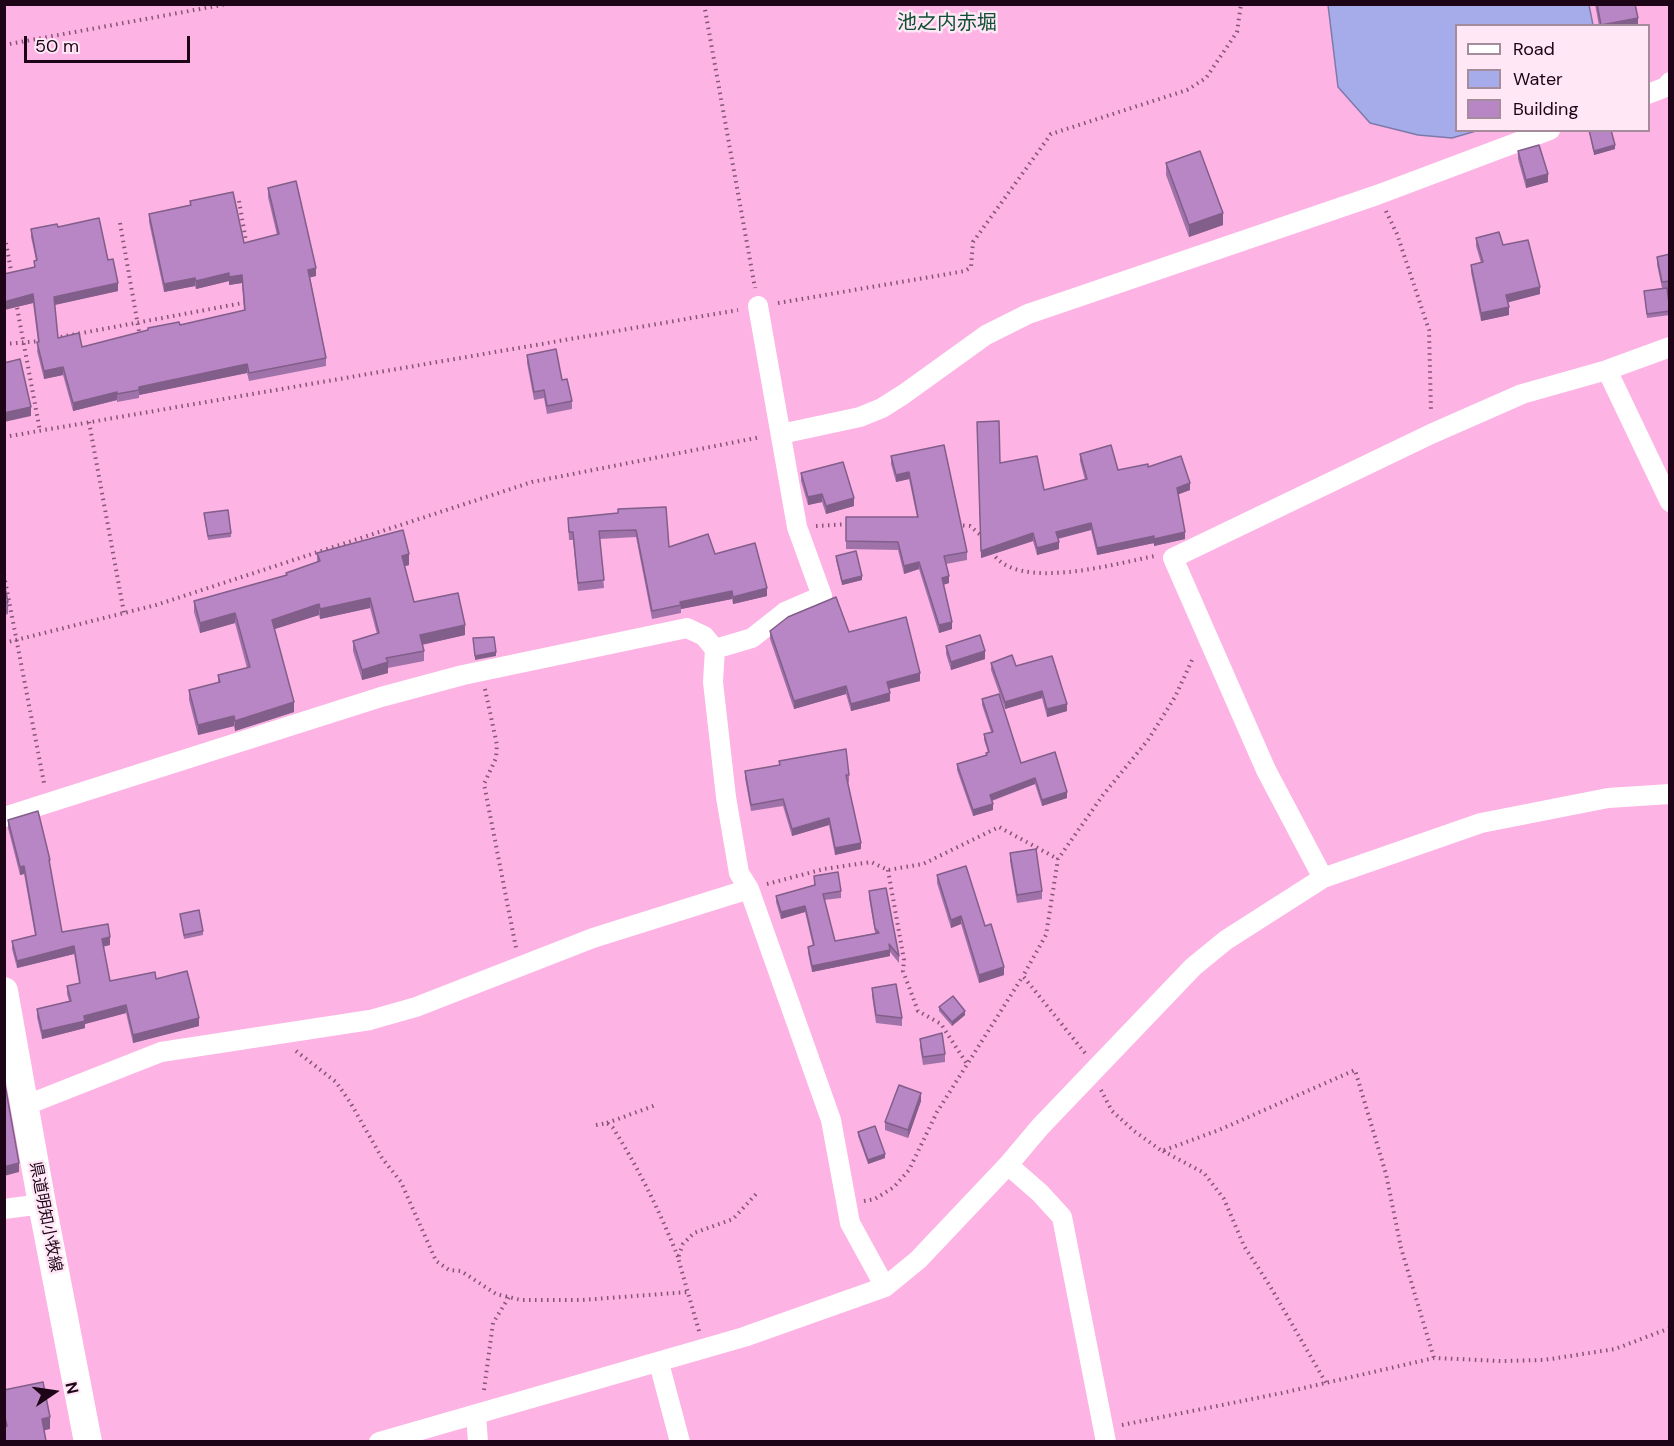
<!DOCTYPE html>
<html>
<head>
<meta charset="utf-8">
<style>
	body { margin:0 }
	#map { position:relative; width:1674px; height:1446px; overflow:hidden; background:#fdb3e4; font-family:"DM Sans",sans-serif }
	canvas { display:block }
	.frame { position:absolute; inset:0; border:6px solid #1d0416; pointer-events:none }
	.legend { position:absolute; left:1455px; top:24px; width:195px; height:108px; box-sizing:border-box; background:#ffe7f6; border:2px solid #a58c9c; margin:0; padding:8px 10px; list-style:none; font-size:18px; color:#1d0416 }
	.legend li { display:flex; align-items:center; gap:12px; height:30px }
	.legend b { width:30px; border:2px solid #a58c9c }
	.north { position:absolute; left:24px; top:1362px; width:60px; height:60px; -webkit-text-stroke:4px #ffe7f6; paint-order:stroke; rotate:77deg; font-size:16px; font-weight:700; line-height:24px; text-align:center; color:#1d0416 }
	.north::after { content:''; display:block; margin:auto; width:21px; height:27px; background:#1d0416; clip-path:polygon(50% 0,100% 100%,50% 72%,0 100%) }
	.scale { position:absolute; left:24px; top:36px; width:166px; height:27px; box-sizing:border-box; border:3px solid #1d0416; border-top:0; padding-left:8px; font-size:18px; line-height:21px; white-space:nowrap; color:#1d0416; -webkit-text-stroke:4px #ffe7f6; paint-order:stroke }
</style>
</head>
<body>
<div id="map">
<canvas width="1674" height="1446"></canvas>
<div class="frame"></div>
<ul class="legend">
<li><b style="height:8px;background:#fff"></b>Road</li>
<li><b style="height:16px;background:#a6acea"></b>Water</li>
<li><b style="height:16px;background:#b986c5"></b>Building</li>
</ul>
<div class="north">N</div>
<div class="scale">50 m</div>
</div>
<script>
const ctx = document.querySelector('canvas').getContext('2d');
ctx.lineJoin = 'round';
function fillPath(path, color) {
  ctx.fillStyle = color;
  ctx.fill(path, 'evenodd');
}
function trace(path, color, width, dash) {
  ctx.strokeStyle = color;
  ctx.lineWidth = width;
  ctx.lineCap = dash ? 'butt' : 'round';
  ctx.setLineDash(dash || []);
  ctx.stroke(path);
}
function label(font, color, halo, rows, align = 'center') {
  ctx.font = font + ' "DM Sans","Noto Sans JP",sans-serif';
  ctx.lineWidth = 5;
  ctx.setLineDash([]);
  ctx.textBaseline = 'middle';
  ctx.strokeStyle = halo;
  ctx.fillStyle = color;
  for (const [text, x, y, turn = 0] of rows) {
    ctx.save();
    ctx.translate(x, y);
    ctx.rotate((+turn || 0) * Math.PI / 180);
    ctx.textAlign = isNaN(turn) ? turn : align;
    if (halo) ctx.strokeText(text, 0, 0);
    ctx.fillText(text, 0, 0);
    ctx.restore();
  }
}
const water = new Path2D(`
	M1328,5H1589L1593,25L1456,26V130L1476,131L1452,138L1418,135L1370,123L1338,87Z`);
const path = new Path2D(`
	M704,4L755,288
	M4,45L227,4
	M239,201L247,247
	M1386,211L1397,234L1429,330L1431,412
	M120,223L140,337
	M6,243L12,276
	M16,302L40,431
	M778,303L965,271L971,267L973,242L1051,134L1187,90L1206,78L1237,32L1241,4
	M55,338L248,302
	M4,344L41,341
	M89,422L124,613
	M4,437L738,310
	M957,525L970,526L984,538
	M816,526L850,524
	M992,552C1016,593 1117,563 1155,556
	M4,575L44,783
	M4,643L156,605L532,482L761,437
	M485,689L497,745L496,758L484,784L516,948
	M888,870L904,960L903,971L918,1011L941,1024L967,1064
	M767,884L824,869L871,862L888,870L923,864L999,827L1058,859
	M296,1051L336,1082L350,1102L382,1158L401,1182L436,1261L449,1270L461,1271L496,1294L521,1300H582L688,1292
	M1085,1053L1023,976L1046,935L1058,859L1103,795L1148,740L1175,697L1193,658
	M1101,1090L1112,1111L1134,1131L1162,1151L1219,1130L1355,1070L1386,1174L1401,1248L1434,1358
	M607,1123L656,1105
	M596,1125L607,1123L613,1128C639,1169 660,1212 678,1257
	M1163,1151L1204,1173L1224,1199L1244,1246L1270,1286L1326,1383
	M864,1201L875,1199L894,1187L909,1170L937,1112L1023,976
	M699,1331L678,1258L683,1244L694,1233L733,1219L757,1193
	M484,1390L493,1323L509,1297
	M1122,1425L1282,1393L1434,1358L1501,1361L1544,1360L1615,1349L1670,1328`);
const street = new Path2D(`
	M1648,94L1666,87L1670,82
	M1607,370L1670,502
	M781,434L860,417L882,408L904,394L986,335L1028,314L1377,195L1550,130
	M715,649L752,638L785,612L822,596L797,527L758,306
	M4,817L381,697L463,675L687,628L704,636L715,649L713,682L726,797L739,873L749,889L831,1120L850,1223L885,1287
	M1323,878L1266,770L1173,558L1431,434L1522,394L1607,370L1670,347
	M24,1106L161,1052L370,1020L416,1007L593,938L749,889
	M1008,1165L1040,1193L1062,1217L1106,1442
	M4,1209L42,1204
	M659,1363L680,1442
	M476,1415L478,1442
	M379,1442L744,1337L885,1287L918,1260L1008,1165L1040,1127L1193,967L1226,940L1323,878L1481,823L1608,798L1670,794`);
const secondary = new Path2D(`
	M4,991L42,1204L88,1442`);
const wall = new Path2D(`
	M1595,4H1635L1638,26H1599Z
	M1589,130L1615,149L1594,155Z
	M1518,151L1548,182L1526,188L1518,159Z
	M1166,163L1223,225L1189,237L1166,175Z
	M268,188L316,276L310,277L326,358V366L249,381L247,373L139,395V398L117,402V400L73,411L63,375L44,379L37,351L38,342L33,303L4,310V274L34,267V261L36,260L31,237V229L58,227L108,260L118,291L55,305L58,338L82,347L244,311L242,283L229,285V281L196,289L195,286L164,292L149,222V214L190,205V201L244,243L277,235L268,197Z
	M1476,238L1503,245L1540,294L1508,302L1509,315L1481,321L1471,272V265L1481,263L1476,246Z
	M1670,254V289H1667L1670,303V315L1647,318L1644,291L1662,288L1657,265V257Z
	M527,355L562,380L572,401V409L547,414L544,398L534,400L527,363Z
	M977,422L1000,463L1044,490L1085,480L1080,461V454L1118,470L1148,467L1190,490L1178,494L1185,539L1154,546V543L1097,555L1091,530L1058,539L1059,549L1037,555L1033,541L981,558Z
	M944,445L967,552V560L946,564L949,583L943,585L952,629L939,633L919,569L904,574L898,550L846,549V517H917L909,479L896,482L891,464V456Z
	M801,473L854,506L826,514L822,502L808,505L801,481Z
	M204,513L231,533V537L208,540Z
	M618,513L669,547L715,554L767,596L733,604L732,599L681,609V613L652,619L636,537L600,539L604,588L578,591L573,540H569L568,518Z
	M317,553L409,565L404,566L414,602L465,635L422,645L424,651V661L388,668V673L362,680L353,651V641L377,634L370,608L320,619L319,615L274,629L294,712L235,731L234,726L198,735L189,700V690L218,683V675L247,668L235,623L200,633L194,612V601L286,575V573L317,562Z
	M836,556L862,580L842,585L836,560Z
	M4,583L8,602V614L4,615Z
	M770,631L849,632L920,681L889,689L890,701L851,711L846,694L794,709L770,639Z
	M946,646L985,659L951,670L946,654Z
	M991,663L1016,666L1067,711L1047,717L1042,698L1005,709L991,670Z
	M982,699L1021,763L1067,798L1042,806L1035,784L992,801L993,810L973,816L957,770V764L986,756V753L988,752L984,740V734L991,732L982,705Z
	M779,761L849,775V782H848L861,849L835,855L829,825L792,836L783,806L751,811L745,778V771L779,765Z
	M8,820L50,867L62,932L110,945L103,946L110,981L156,979L199,1026L133,1043L126,1013L85,1024V1028L42,1039L37,1017V1009L69,1001L67,994V986L79,983L74,954L17,968L12,949V941L35,935L24,874L20,875L8,828Z
	M1010,853L1042,891V899L1017,903L1010,861Z
	M937,875L985,926L1004,975L979,983L961,924L951,928L937,883Z
	M814,876L841,891V898L824,900L835,941L875,933L869,898V891L899,956V963L890,952V956L812,972L808,953V947L813,946L805,912L781,919L776,902V896L814,885Z
	M180,914L203,931V935L184,939Z
	M872,988L902,1018V1026L876,1023L872,996Z
	M939,1007L965,1015L952,1026L939,1011Z
	M920,1039L945,1054V1062L923,1065L920,1047Z
	M921,1101L908,1138L885,1130V1122Z
	M858,1132L885,1158L868,1164L858,1136Z`);
const shadedWall = new Path2D(`
	M1638,18V26H1601Z
	M1615,145V149L1594,155V151Z
	M1548,174V182L1526,188V180Z
	M1223,213V225L1189,237V225Z
	M316,268V276L308,278V270Z
	M229,273V281L196,289V281Z
	M242,275V283L229,285V277Z
	M195,278V286L164,292V284Z
	M118,283V291L54,305V297Z
	M1540,287V294L1506,303V295Z
	M33,294V303L4,310V302Z
	M1509,307V315L1481,321V313Z
	M247,364V373L139,395V387Z
	M63,367V375L44,379V371Z
	M117,392V400L73,411V403Z
	M31,407V416L4,422V413Z
	M909,472V479L896,482V475Z
	M1190,483V490L1177,495V488Z
	M822,494V502L808,505V497Z
	M854,498V506L826,514V506Z
	M1091,523V530L1056,539V532Z
	M1185,532V539L1154,546V539Z
	M1033,533V541L981,558V551Z
	M1154,536V543L1097,555V548Z
	M1059,542V549L1037,555V548Z
	M409,554V565L402,567V556Z
	M919,562V569L904,574V566Z
	M862,576V580L842,585V581Z
	M949,576V583L942,585V578Z
	M767,588V596L733,604V597Z
	M732,591V599L681,609L680,602Z
	M370,598V608L320,619V609Z
	M319,604V615L272,630V620Z
	M235,613V623L200,633V623Z
	M952,622V629L939,633V625Z
	M465,625V635L420,645V635Z
	M985,651V659L951,670V662Z
	M496,652V656L475,660V656Z
	M388,662V673L362,680V670Z
	M920,673V681L887,689V682Z
	M846,686V694L794,709V701Z
	M1042,691V698L1005,709V702Z
	M890,693V701L851,711V704Z
	M294,702V712L235,731V721Z
	M1067,704V711L1047,717V709Z
	M234,716V726L198,735V725Z
	M1035,778V784L990,801V795Z
	M1067,792V798L1042,806V800Z
	M993,804V810L973,816V810Z
	M829,818V825L792,836V829Z
	M861,843V849L835,855V848Z
	M24,866V874L20,875V867Z
	M805,906V912L781,919V912Z
	M961,916V924L951,928V920Z
	M110,937V945L102,947V939Z
	M74,946V954L17,968V961Z
	M890,950V956L812,972V966Z
	M1004,967V975L979,983V975Z
	M126,1005V1013L85,1024V1028L42,1039V1031L84,1016Z
	M965,1011V1015L952,1026V1022Z
	M199,1018V1026L133,1043V1035Z
	M921,1093V1101L908,1138V1130Z
	M885,1154V1158L868,1164V1160Z
	M19,1163V1172L4,1176V1167Z
	M50,1417V1429L42,1431V1419Z`);
const building = new Path2D(`
	M1597,4H1635L1638,18L1601,25Z
	M1589,130H1611L1615,145L1594,151Z
	M1539,145L1548,174L1526,180L1518,151Z
	M1200,151L1223,213L1189,225L1166,163Z
	M296,181L316,268L308,270L326,358L249,373L247,364L139,387V390L117,394V392L73,403L63,367L44,371L37,342H39L33,294L4,302V274L35,267L34,261L37,260L31,229L57,224L58,227L99,218L108,260L113,259L118,283L54,297L58,338L79,333L82,347L148,330V328L179,322L180,325L245,310L242,275L229,277V273L196,281L195,278L164,284L149,214L191,205L190,201L233,192L244,243L279,234L268,188Z
	M1499,232L1503,245L1528,240L1540,287L1506,295L1509,307L1481,313L1471,265L1483,262L1476,238Z
	M1670,254V281L1662,282L1657,257Z
	M1667,288L1670,311L1647,314L1644,291Z
	M556,349L562,380L567,379L572,401L547,406L544,390L534,392L527,355Z
	M20,359L31,407L4,413V363Z
	M999,421L1000,463L1037,456L1044,490L1087,479L1080,454L1111,445L1118,470L1148,464V467L1181,456L1190,483L1177,488L1185,532L1154,539V536L1097,548L1091,523L1056,532L1059,542L1037,548L1033,533L981,551L977,422Z
	M944,445L967,552L944,556L949,576L942,578L952,622L939,625L919,562L904,566L898,542L846,541V517H918L909,472L896,475L891,456Z
	M843,462L854,498L826,506L822,494L808,497L801,473Z
	M666,507L669,547L708,534L715,554L755,543L767,588L733,597L732,591L680,602L681,605L652,611L636,530L599,531L604,580L578,583L573,532H569L568,518L618,513V509Z
	M228,510L231,533L208,536L204,513Z
	M403,530L409,554L402,556L414,602L458,593L465,625L420,635L424,651L386,658L388,662L362,670L353,641L379,633L370,598L320,609L319,604L272,620L294,702L235,721L234,716L198,725L189,690L220,682L218,675L250,667L235,613L200,623L194,601L287,575L286,573L320,561L317,553Z
	M856,551L862,576L842,581L836,556Z
	M4,583L8,602L4,603Z
	M836,597L849,632L906,617L920,673L887,682L890,693L851,704L846,686L794,701L770,631L788,617Z
	M980,635L985,651L951,662L946,646Z
	M494,637L496,652L475,656L473,638Z
	M1012,655L1016,666L1052,656L1067,704L1047,709L1042,691L1005,702L991,663Z
	M999,694L1021,763L1055,752L1067,792L1042,800L1035,778L990,795L993,804L973,810L957,764L987,755L986,753L989,752L984,734L993,732L982,699Z
	M846,749L849,775H846L861,843L835,848L829,818L792,829L783,799L751,805L745,771L780,765L779,761Z
	M38,811L50,860H49L62,932L108,924L110,937L102,939L110,981L155,972L156,979L187,971L199,1018L133,1035L126,1005L84,1016L85,1021L42,1031L37,1009L71,1001L67,986L80,983L74,946L17,961L12,941L36,935L24,866L20,867L8,820Z
	M1036,849L1042,891L1017,895L1010,853Z
	M966,866L985,926L991,924L1004,967L979,975L961,916L951,920L937,875Z
	M838,872L841,891L823,894L835,941L879,933L875,928L869,891L886,888L899,956L889,944L890,950L812,966L808,947L814,945L805,906L781,912L776,896L815,885L814,876Z
	M199,910L203,931L184,935L180,914Z
	M896,984L902,1018L876,1015L872,988Z
	M953,996L965,1011L952,1022L939,1007Z
	M942,1033L945,1054L923,1057L920,1039Z
	M4,1079L19,1163L4,1167Z
	M899,1085L921,1093L908,1130L885,1122Z
	M875,1126L885,1154L868,1160L858,1132Z
	M43,1382L50,1417L42,1419L46,1441L4,1442V1427L7,1426L4,1414V1390Z`);
const streetNames = [
	["県道明知小牧線",45,1217,79]
];
const quarterNames = [
	["池之内赤堀",947,24]
];
fillPath(water, '#a6acea');
trace(water, '#7d7aaa', 1.5);
trace(path, '#855576', 4, [1.5, 4.5]);
trace(street, '#fff', 20);
trace(secondary, '#fff', 28);
fillPath(wall, '#9f73a9');
fillPath(shadedWall, '#825e8a');
fillPath(building, '#b986c5');
trace(building, '#825e8a', 1.5);
label('16px', '#1d0416', '#ffe7f6', streetNames);
label('20px', '#105135', '#ffe7f6', quarterNames);
</script>
</body>
</html>
